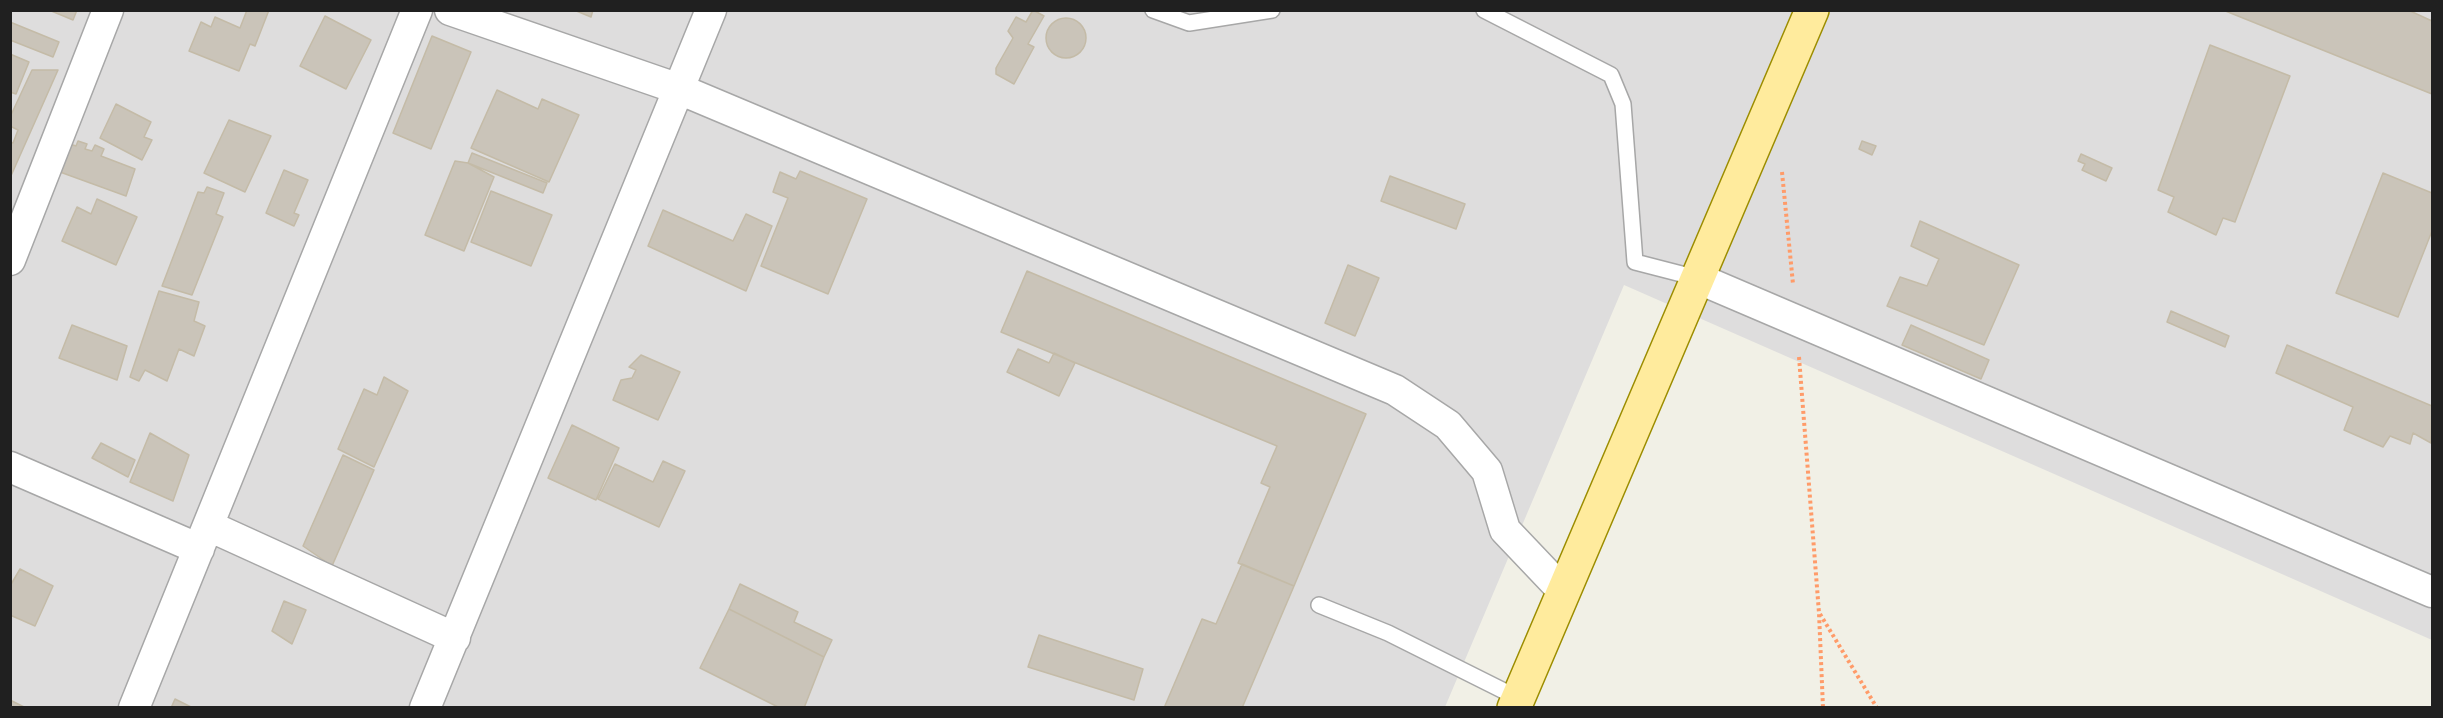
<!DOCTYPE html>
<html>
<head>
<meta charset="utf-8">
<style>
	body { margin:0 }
	#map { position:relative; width:2443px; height:718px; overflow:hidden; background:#f1f0e6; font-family:Mulish,sans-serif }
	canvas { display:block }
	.frame { position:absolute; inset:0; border:12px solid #202020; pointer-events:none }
</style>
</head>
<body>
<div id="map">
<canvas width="2443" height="718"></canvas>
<div class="frame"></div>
</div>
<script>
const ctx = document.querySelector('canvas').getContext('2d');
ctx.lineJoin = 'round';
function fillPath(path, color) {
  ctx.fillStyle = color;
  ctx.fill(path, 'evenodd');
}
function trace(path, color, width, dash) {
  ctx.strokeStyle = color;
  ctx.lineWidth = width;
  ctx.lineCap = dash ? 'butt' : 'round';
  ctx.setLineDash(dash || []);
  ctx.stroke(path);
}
const residential = new Path2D(`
	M10,11H2432V640L1624,285L1445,707H11Z`);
const building = new Path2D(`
	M49,10H77L73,20Z
	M247,10H269L255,46L250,44L239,71L189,51L201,22L211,27L215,17L240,28Z
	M574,10H593L591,17Z
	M1033,10L1044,16L1028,44L1034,47L1014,84L996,74V68L1013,38L1008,31L1016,17L1026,22Z
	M2223,10H2408L2432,21V94Z
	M325,16L371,40L346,89L300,66Z
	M1046 38a20 20 0 1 1 40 0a20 20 0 1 1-40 0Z
	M10,22L59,42L53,57L10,40Z
	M432,36L471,52L431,149L393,133Z
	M2210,45L2290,76L2235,222L2223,218L2216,235L2168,212L2174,197L2158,190Z
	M10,54L29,62L16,94L10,92Z
	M32,70H58L10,178V142L13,143L18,130L10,126V117Z
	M497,90L538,109L542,99L579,115L549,182L471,148Z
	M116,104L151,122L144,137L152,140L142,160L100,138Z
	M229,120L271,136L245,192L204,173Z
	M78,141L87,144L85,149L92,151L95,145L104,149L101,156L135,169L126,196L60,172L70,144L76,146Z
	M1862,141L1876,146L1872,155L1859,149Z
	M472,153L547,183L543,193L468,163Z
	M2081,154L2112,168L2106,181L2082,170L2085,164L2078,161Z
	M455,161L468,163L494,177L464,251L425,235Z
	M284,170L308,180L294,213L299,215L294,226L266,213Z
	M800,171L867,199L828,294L761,266L788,198L773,192L780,172L796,179Z
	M2383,173L2432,193V231L2398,317L2336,293Z
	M1390,176L1465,204L1456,229L1381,201Z
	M207,187L224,193L216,214L223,217L192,295L162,286L198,192L204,193Z
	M491,191L552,215L531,266L471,242Z
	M97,199L137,217L116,265L62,241L77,207L91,214Z
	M663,210L733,241L746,214L772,226L746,291L648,246Z
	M1920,221L2019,265L1984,345L1887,306L1900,277L1927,286L1939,259L1911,246Z
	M1348,265L1379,278L1355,336L1325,323Z
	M1027,271L1366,414L1294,586L1238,563L1270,487L1261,483L1277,446L1001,332Z
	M159,291L199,302L194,321L205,326L194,356L179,349L167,381L145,370L139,381L130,377Z
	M2171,311L2229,336L2225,347L2167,322Z
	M72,325L127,346L117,380L59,358Z
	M1911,325L1989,360L1981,379L1902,345Z
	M2287,345L2432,406L2431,443L2413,433L2410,444L2390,436L2383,447L2344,430L2353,407L2276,373Z
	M1018,349L1049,363L1054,353L1075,363L1059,396L1007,372Z
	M641,355L680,372L658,420L613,400L621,380L632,378L636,370L629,367Z
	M384,377L408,391L374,467L338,449L364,389L377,395Z
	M572,425L619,448L596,500L548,478Z
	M150,433L189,455L173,501L130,482Z
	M101,443L135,460L128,477L92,458Z
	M343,455L374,470L332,566L303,546Z
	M663,461L685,471L659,527L598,499L615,464L653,482Z
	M1242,564L1294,586L1242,708H1164L1202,619L1216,624Z
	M20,569L53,586L35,626L10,615V586Z
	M740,584L798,612L794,622L832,640L824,657L729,609Z
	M284,601L306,610L292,644L272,631Z
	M729,609L824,657L804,708H780L700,668Z
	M1039,635L1143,669L1134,700L1028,667Z
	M175,699L193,708H171Z
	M10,700L26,708H10Z`);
const path = new Path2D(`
	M1782,172L1793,284
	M1799,357L1819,613L1823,708
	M1820,614L1877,708`);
const service = new Path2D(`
	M1153,10L1189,23L1272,10
	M1484,10L1611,75L1623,104L1635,262L1697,278
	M1319,605L1388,633L1518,698`);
const minor = new Path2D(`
	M450,10L679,89L1395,390L1448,425L1487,471L1505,530L1563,591
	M10,260L108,10
	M1697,278L2432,592
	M10,467L199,549
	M209,526L455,638
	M134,708L417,10
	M425,708L711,10`);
const primary = new Path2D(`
	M1514,708L1812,10`);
fillPath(residential, '#dedddd');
fillPath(building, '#cac4b9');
trace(building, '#c4bba7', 1.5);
trace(service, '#a7a7a7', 18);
trace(minor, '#a7a7a7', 33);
trace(primary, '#9c8d00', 36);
trace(path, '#ff9b69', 4, [3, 3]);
trace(service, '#fff', 15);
trace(minor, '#fff', 30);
trace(primary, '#ffeb9d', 33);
</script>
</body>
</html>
